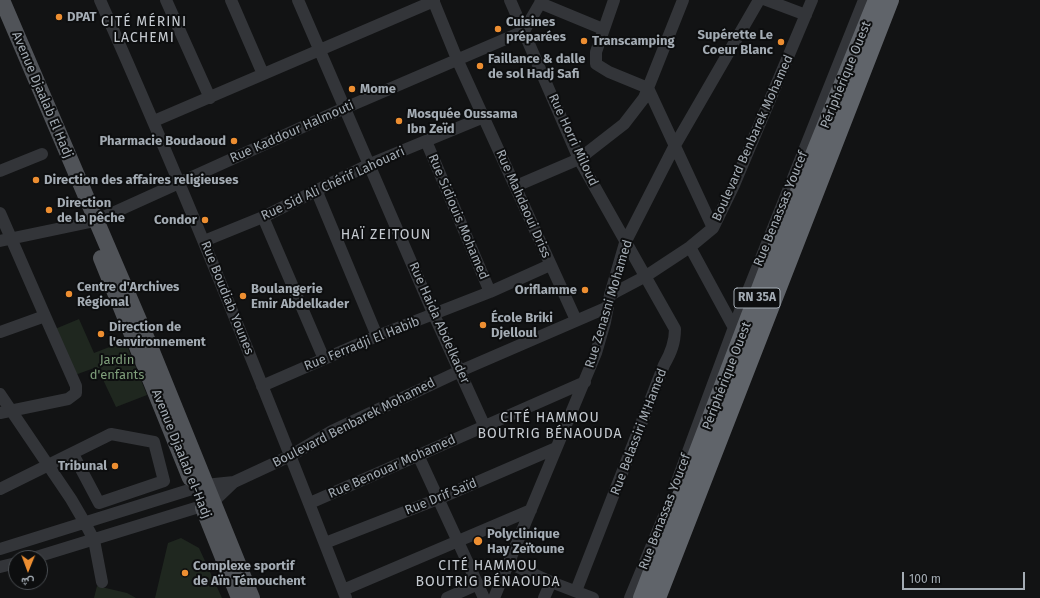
<!DOCTYPE html>
<html>
<head>
<meta charset="utf-8">
<style>
	body { margin:0 }
	#map { position:relative; width:1040px; height:598px; overflow:hidden; background:#121314; font-family:"Fira Sans",Vazirmatn,sans-serif }
	canvas { display:block }
	.north { position:absolute; left:8px; top:550px; width:40px; height:40px; box-sizing:border-box; background:#0d0e0f; border:1px solid #494d51; border-radius:50%; rotate:181deg; font-size:11px; font-weight:700; line-height:16px; text-align:center; color:#a4acb4 }
	.north::after { content:''; display:block; margin:auto; width:14px; height:18px; background:#ed8e31; clip-path:polygon(50% 0,100% 100%,50% 72%,0 100%) }
	.scale { position:absolute; left:902px; top:572px; width:123px; height:18px; box-sizing:border-box; border:2px solid #a4acb4; border-top:0; padding-left:5px; font-size:12px; line-height:14px; white-space:nowrap; color:#a4acb4; -webkit-text-stroke:3px #0d0e0f; paint-order:stroke }
</style>
</head>
<body>
<div id="map">
<canvas width="1040" height="598"></canvas>
<div class="north">ش</div>
<div class="scale">100 m</div>
</div>
<script>
const ctx = document.querySelector('canvas').getContext('2d');
ctx.lineJoin = 'round';
function fillPath(path, color) {
  ctx.fillStyle = color;
  ctx.fill(path, 'evenodd');
}
function trace(path, color, width, dash) {
  ctx.strokeStyle = color;
  ctx.lineWidth = width;
  ctx.lineCap = dash ? 'butt' : 'round';
  ctx.setLineDash(dash || []);
  ctx.stroke(path);
}
function label(font, color, halo, rows, align = 'center') {
  ctx.font = font + ' "Fira Sans",sans-serif';
  ctx.lineWidth = 4;
  ctx.setLineDash([]);
  ctx.textBaseline = 'middle';
  ctx.strokeStyle = halo;
  ctx.fillStyle = color;
  for (const [text, x, y, turn = 0] of rows) {
    ctx.save();
    ctx.translate(x, y);
    ctx.rotate((+turn || 0) * Math.PI / 180);
    ctx.textAlign = isNaN(turn) ? turn : align;
    if (halo) ctx.strokeText(text, 0, 0);
    ctx.fillText(text, 0, 0);
    ctx.restore();
  }
}
const green = new Path2D(`
	M79,319L94,353L125,341L147,395L116,407L97,367L75,375L55,329Z
	M181,538L199,548L222,598H155L168,543Z
	M97,586L127,593L136,598H94Z`);
const minor = new Path2D(`
	M100,0C188,197 268,397 346,598
	M166,0L210,98
	M231,0L263,74
	M298,0L434,315L484,425
	M433,0L457,59L576,320
	M510,0L579,159L675,329C675,343 671,353 664,365L576,591
	M614,0L596,52V64L609,72L648,88L713,228
	M766,0L806,15
	M540,3L603,29
	M154,121L434,1
	M426,141L490,292
	M0,171L42,154
	M516,186L579,159L624,124L644,98L683,0
	M317,192L377,336
	M0,213L45,316L0,332
	M263,217L324,359
	M0,241L95,221L338,111L524,31L542,0
	M204,241L263,217L370,164L484,117
	M690,247L734,328
	M610,295L646,276L690,247L713,228L734,185L812,0
	M262,386L377,336L490,292L550,265
	M0,394L71,499L85,523L94,540L102,582
	M0,413L68,399L76,393V386L45,316
	M418,455L484,598
	M676,484L740,311L864,0
	M0,489L111,434L154,442L164,481L99,503L73,454
	M310,503L585,382
	M325,543L438,499L556,448
	M0,549L205,485L234,482L290,456L332,431L460,371L608,307
	M33,558L202,506L212,503L234,482
	M509,563L551,582L593,598
	M0,567L16,563
	M343,590L531,510
	M447,598L478,584
	M494,598L596,353L605,322L610,295L625,243L674,147L759,0
	M544,598L551,582
	M630,598L664,516`);
const major = new Path2D(`
	M2,0L147,339L252,598
	M101,258L190,478
	M203,508L239,598`);
const highway = new Path2D(`
	M642,598L772,258L877,0
	M657,598L890,0`);
const markers = [
	[59,17,4,"#ed8e31"],
	[498,29,4,"#ed8e31"],
	[584,41,4,"#ed8e31"],
	[781,42,4,"#ed8e31"],
	[480,66,4,"#ed8e31"],
	[352,89,4,"#ed8e31"],
	[399,121,4,"#ed8e31"],
	[234,141,4,"#ed8e31"],
	[36,180,4,"#ed8e31"],
	[49,210,4,"#ed8e31"],
	[205,220,4,"#ed8e31"],
	[585,290,4,"#ed8e31"],
	[69,294,4,"#ed8e31"],
	[243,296,4,"#ed8e31"],
	[483,325,4,"#ed8e31"],
	[101,334,4,"#ed8e31"],
	[115,466,4,"#ed8e31"],
	[478,541,5,"#ed8e31"],
	[185,573,4,"#ed8e31"]
];
const shields = [
	[757,298,46]
];
const shieldNames = [
	["RN 35A",757,298]
];
const poiNames = [
	["DPAT",67,17],
	["Cuisines",506,22],
	["préparées",506,37],
	["Supérette Le",773,35,"right"],
	["Coeur Blanc",773,50,"right"],
	["Transcamping",592,41],
	["Faillance & dalle",488,59],
	["de sol Hadj Safi",488,74],
	["Mome",360,89],
	["Mosquée Oussama",407,114],
	["Ibn Zeïd",407,129],
	["Pharmacie Boudaoud",226,141,"right"],
	["Direction des affaires religieuses",44,180],
	["Direction",57,203],
	["de la pêche",57,218],
	["Condor",197,220,"right"],
	["Centre d'Archives",77,287],
	["Régional",77,302],
	["Boulangerie",251,289],
	["Emir Abdelkader",251,304],
	["Oriflamme",577,290,"right"],
	["École Briki",491,318],
	["Djelloul",491,333],
	["Direction de",109,327],
	["l'environnement",109,342],
	["Tribunal",107,466,"right"],
	["Polyclinique",487,534],
	["Hay Zeïtoune",487,549],
	["Complexe sportif",193,566],
	["de Aïn Témouchent",193,581]
];
const streetNames = [
	["Périphérique Ouest",846,75,-68],
	["Avenue Djaalab El Hadj",42,95,67],
	["Rue Kaddour Halmouti",292,132,-24],
	["Boulevard Benbarek Mohamed",753,138,-66],
	["Rue Horri Miloud",573,140,65],
	["Rue Sid Ali Chérif Lahouari",333,184,-25],
	["Rue Mahdaoui Driss",523,204,66],
	["Rue Benassas Youcef",781,209,-68],
	["Rue Sidiouis Mohamed",458,217,67],
	["Rue Boudiab Younes",227,298,68],
	["Rue Zenasni Mohamed",609,304,-73],
	["Rue Haida Abdelkader",439,323,66],
	["Rue Ferradji El Habib",362,344,-22],
	["Périphérique Ouest",727,376,-69],
	["Boulevard Benbarek Mohamed",354,423,-27],
	["Rue Belassiri M'Hamed",639,432,-69],
	["Avenue Djaalab el-Hadj",181,454,68],
	["Rue Benouar Mohamed",392,467,-24],
	["Rue Drif Saïd",441,497,-22],
	["Rue Benassas Youcef",665,512,-69]
];
const parkNames = [
	["Jardin",117,360],
	["d'enfants",117,375]
];
const neighbourhoodNames = [
	["CITÉ MÉRINI",144,22],
	["LACHEMI",144,38],
	["HAÏ ZEITOUN",386,235],
	["CITÉ HAMMOU",550,418],
	["BOUTRIG BÉNAOUDA",550,434],
	["CITÉ HAMMOU",488,566],
	["BOUTRIG BÉNAOUDA",488,582]
];
fillPath(green, '#1f271f');
trace(minor, '#333539', 12);
trace(major, '#505358', 16);
trace(highway, '#60646a', 18);
for (const [x, y, r, color] of markers) {
  const dot = new Path2D();
  dot.arc(x, y, r, 0, 2 * Math.PI);
  ctx.fillStyle = color;
  ctx.fill(dot);
  trace(dot, '#0d0e0f', 1.5);
}
for (const [x, y, w] of shields) {
  const box = new Path2D();
  box.roundRect(x - w / 2, y - 10, w, 20, 3);
  ctx.fillStyle = '#0d0e0f';
  ctx.fill(box);
  trace(box, '#a4acb4', 1);
}
label('bold 12px', '#a4acb4', null, shieldNames);
label('bold 13px', '#a4acb4', '#0d0e0f', poiNames, 'left');
label('13px', '#a4acb4', '#0d0e0f', streetNames);
label('13px', '#7f9f7b', '#0d0e0f', parkNames);
ctx.letterSpacing = '1px';
label('14px', '#c5cad0', '#0d0e0f', neighbourhoodNames);
ctx.letterSpacing = '0px';
</script>
</body>
</html>
